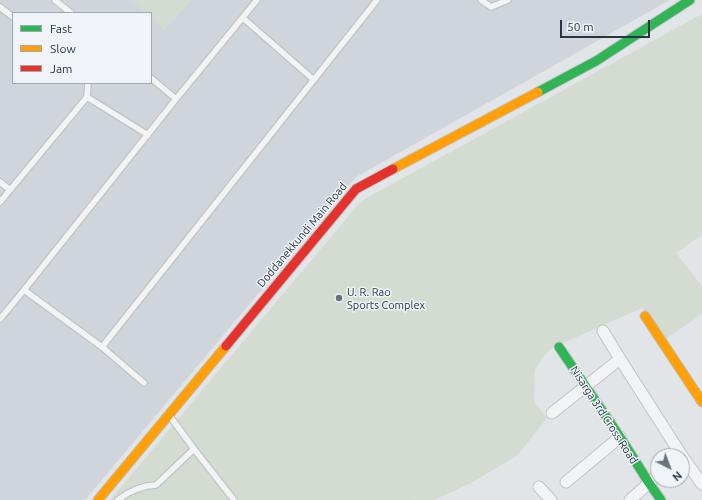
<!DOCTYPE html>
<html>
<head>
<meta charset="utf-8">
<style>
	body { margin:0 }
	#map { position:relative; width:702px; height:500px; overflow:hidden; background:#e2e5e8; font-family:Ubuntu,sans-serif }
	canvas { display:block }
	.legend { position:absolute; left:12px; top:12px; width:140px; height:72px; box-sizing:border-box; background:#f0f4f8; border:1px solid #a0a8b0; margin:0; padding:5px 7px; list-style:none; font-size:12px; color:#273544 }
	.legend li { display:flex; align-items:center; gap:8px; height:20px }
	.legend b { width:20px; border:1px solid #a0a8b0 }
	.north { position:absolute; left:650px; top:448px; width:40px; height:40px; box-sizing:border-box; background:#f0f4f8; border:1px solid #a0a8b0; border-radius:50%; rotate:138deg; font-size:11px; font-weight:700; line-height:16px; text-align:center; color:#273544 }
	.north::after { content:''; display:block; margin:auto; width:14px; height:18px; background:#68737d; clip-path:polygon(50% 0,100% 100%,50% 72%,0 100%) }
	.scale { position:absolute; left:560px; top:20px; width:90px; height:18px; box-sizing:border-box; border:2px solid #273544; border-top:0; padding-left:5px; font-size:12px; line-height:14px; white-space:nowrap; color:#273544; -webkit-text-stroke:3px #f0f4f8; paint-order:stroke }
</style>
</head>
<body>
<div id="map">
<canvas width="702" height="500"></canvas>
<ul class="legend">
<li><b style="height:5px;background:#30b455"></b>Fast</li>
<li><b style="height:5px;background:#ff9f0a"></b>Slow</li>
<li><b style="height:5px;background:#e5322d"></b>Jam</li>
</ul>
<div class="north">N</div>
<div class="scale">50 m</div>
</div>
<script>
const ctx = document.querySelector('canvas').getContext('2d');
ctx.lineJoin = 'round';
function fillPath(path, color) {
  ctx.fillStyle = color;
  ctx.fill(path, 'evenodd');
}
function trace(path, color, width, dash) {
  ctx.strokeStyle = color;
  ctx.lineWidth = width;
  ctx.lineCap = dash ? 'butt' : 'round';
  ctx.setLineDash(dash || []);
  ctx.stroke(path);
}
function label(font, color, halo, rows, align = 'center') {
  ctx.font = font + ' Ubuntu,sans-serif';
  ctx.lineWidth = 3;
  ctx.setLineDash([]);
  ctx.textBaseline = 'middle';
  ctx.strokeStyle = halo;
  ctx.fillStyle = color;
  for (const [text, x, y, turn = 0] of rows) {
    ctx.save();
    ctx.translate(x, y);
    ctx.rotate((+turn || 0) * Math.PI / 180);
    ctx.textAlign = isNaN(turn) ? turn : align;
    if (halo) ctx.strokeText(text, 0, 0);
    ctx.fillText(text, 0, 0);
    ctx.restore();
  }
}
const built = new Path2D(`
	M0,0H670L356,177L85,500H0ZM13,13H151V83H13Z`);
const green = new Path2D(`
	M131,0H192L164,30L151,18V13H145Z
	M702,14V235L676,253L702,286V314L666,339L642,308L552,348L543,357L535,370L534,402L547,418L517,456L471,483L445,495L435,500H416L415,499L414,500H110L361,201Z`);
const lane = new Path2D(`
	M55,0L71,13
	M481,0L491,7L508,0
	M0,7L13,17
	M243,18L314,80
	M151,78L176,99
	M87,97L148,135
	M0,182L10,190
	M0,202L87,97L88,83
	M24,290L102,347L377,0
	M0,319L24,290L176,99L257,0
	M102,347L144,383
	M169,415L194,449
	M118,500L128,493L137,489L147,486L156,485L194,449L234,500`);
const street = new Path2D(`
	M603,331L620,359L682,456
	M552,413L620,359
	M682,456L702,484
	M566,482L620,437
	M539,487L551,500
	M630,500L658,475`);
const fast = new Path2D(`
	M538,92L596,61L690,0
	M559,347L620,437L649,483L661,500`);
const slow = new Path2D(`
	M393,169L538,92
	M645,316L702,402
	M98,500L226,346`);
const jam = new Path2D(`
	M226,346L356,189L393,169`);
const markers = [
	[339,298,4,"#68737d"]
];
const streetNames = [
	["Doddanekkundi Main Road",302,235,-50],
	["Nisarga 3rd Cross Road",604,415,57]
];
const poiNames = [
	["U. R. Rao",347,292],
	["Sports Complex",347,305]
];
fillPath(built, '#d0d5dc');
fillPath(green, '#d4dcd2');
trace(lane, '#c0c3c6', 8);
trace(street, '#c0c3c6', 13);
trace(fast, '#c0c3c6', 11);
trace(slow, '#c0c3c6', 11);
trace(jam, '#c0c3c6', 11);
trace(lane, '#f2f3f4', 5.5);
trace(street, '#f2f3f4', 11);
trace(fast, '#30b455', 9);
trace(slow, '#ff9f0a', 9);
trace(jam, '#e5322d', 9);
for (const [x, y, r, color] of markers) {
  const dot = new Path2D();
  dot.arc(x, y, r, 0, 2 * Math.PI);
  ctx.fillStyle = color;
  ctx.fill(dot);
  trace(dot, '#f0f4f8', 1.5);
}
label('11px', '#273544', '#f0f4f8', streetNames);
label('11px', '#273544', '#f0f4f8', poiNames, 'left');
</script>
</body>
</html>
